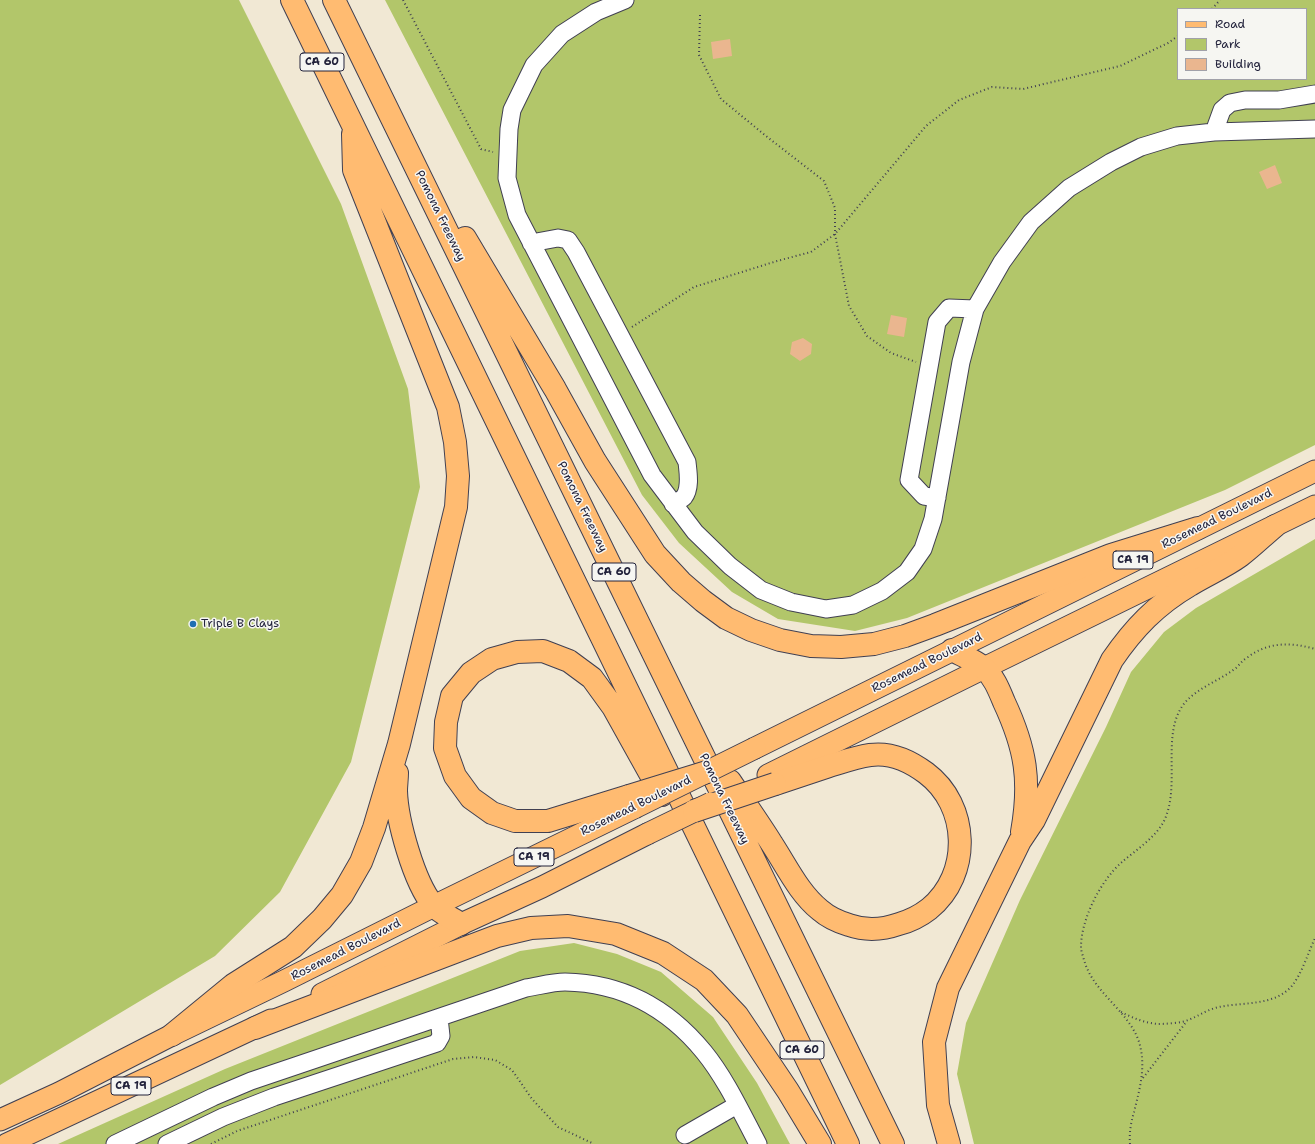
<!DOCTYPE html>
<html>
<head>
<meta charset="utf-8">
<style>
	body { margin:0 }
	#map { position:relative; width:1315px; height:1144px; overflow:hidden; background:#f1e8d4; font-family:"Shantell Sans",sans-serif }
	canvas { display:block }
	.legend { position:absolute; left:1177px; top:8px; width:130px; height:72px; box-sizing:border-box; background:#f6f6f2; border:1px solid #a1a1a9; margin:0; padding:5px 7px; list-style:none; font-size:12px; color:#22223b }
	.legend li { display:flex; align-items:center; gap:8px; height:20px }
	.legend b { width:20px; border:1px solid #a1a1a9 }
</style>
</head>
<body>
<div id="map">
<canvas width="1315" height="1144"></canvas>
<ul class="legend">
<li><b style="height:5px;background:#ffbb71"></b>Road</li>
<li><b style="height:11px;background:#b2c66a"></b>Park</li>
<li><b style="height:11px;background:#eab68f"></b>Building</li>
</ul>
</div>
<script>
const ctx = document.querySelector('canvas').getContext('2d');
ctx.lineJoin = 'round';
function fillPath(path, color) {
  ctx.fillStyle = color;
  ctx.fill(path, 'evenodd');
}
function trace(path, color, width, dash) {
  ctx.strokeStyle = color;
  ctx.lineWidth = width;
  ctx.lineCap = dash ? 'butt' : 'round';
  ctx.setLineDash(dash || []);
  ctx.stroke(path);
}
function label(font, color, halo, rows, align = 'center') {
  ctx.font = font + ' "Shantell Sans",sans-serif';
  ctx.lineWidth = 3;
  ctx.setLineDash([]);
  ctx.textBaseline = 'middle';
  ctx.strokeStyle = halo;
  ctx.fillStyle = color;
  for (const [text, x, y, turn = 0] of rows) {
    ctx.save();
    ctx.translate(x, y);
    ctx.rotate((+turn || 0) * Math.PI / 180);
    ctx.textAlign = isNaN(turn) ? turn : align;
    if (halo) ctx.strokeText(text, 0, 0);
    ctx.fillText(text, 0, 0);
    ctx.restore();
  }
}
const green = new Path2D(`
	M0,0H239L341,204L408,389L420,487L351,762L280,892L215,956L0,1085Z
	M385,0H1315V445L1225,490L907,618L855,631L778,619L732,592L679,543L642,495ZM1178,9H1306V79H1178Z
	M1315,539V1144H974L957,1074L966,1023L1020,900L1106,727L1131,672L1164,632L1196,608Z
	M574,943L617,954L661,972L713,1017L757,1083L790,1144H58L225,1069L520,951Z`);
const building = new Path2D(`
	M730,39L732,56L713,59L711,42Z
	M1275,165L1282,183L1267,189L1259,172Z
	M891,315L907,318L904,337L887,334Z
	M803,338L812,344L811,354L800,361L790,354L792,342Z`);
const path = new Path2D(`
	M403,0L481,149L493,152
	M1212,9L1220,0
	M700,15L699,55L721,99L766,136L824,181L835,208V234L849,306L867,336L891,353L916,362
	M632,327L694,287L777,261L811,252L835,234L926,126L959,100L992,87L1023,89L1120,66L1168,43L1178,36
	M1121,1012C1133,1018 1145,1023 1158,1024C1165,1024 1182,1023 1188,1020C1199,1016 1208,1009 1219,1007C1243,1002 1273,1006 1291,987C1302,974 1308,953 1315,938
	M1143,1078L1187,1021
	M211,1144L237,1131L453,1059L474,1057L495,1060L512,1070L532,1099L558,1127L594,1144
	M1130,1144C1129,1133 1131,1122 1134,1112C1140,1088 1147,1064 1138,1039C1126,1009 1093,992 1084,960C1083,956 1081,951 1081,947C1081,919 1101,880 1122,862C1136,850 1155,838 1164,821C1181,786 1161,736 1183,705C1196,688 1219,681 1236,668C1240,664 1243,660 1248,657C1268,642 1291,642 1315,649`);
const minor = new Path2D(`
	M625,0L596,12L562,34L534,65L512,110L509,129L507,178L517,215L652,475L695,532L730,566L761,590L791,602L826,609L853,605L882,591L907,572L923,549L933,519L961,362L975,309L1002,262L1031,222L1069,188L1111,162L1141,147L1177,136L1214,132L1315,129
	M1214,132L1222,110L1230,103L1245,100H1279L1315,94
	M531,243L558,238L568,240L576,252L687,462C688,472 691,488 684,497C681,500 676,502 673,504
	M937,498L924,496L909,480L937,322L949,308L975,309
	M685,1135L737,1105
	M115,1144L213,1097L251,1081L526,988C539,986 552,982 565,982C623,983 668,1008 704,1052C726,1079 742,1114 758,1144
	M167,1144L223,1117L274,1097L437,1043L441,1036L439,1018`);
const major = new Path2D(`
	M755,748L1315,471
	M768,775L984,668L1315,506
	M322,994L461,924L542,887L647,834
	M0,1120L59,1093L172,1035L284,981L434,906L634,808
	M7,1144L271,1020`);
const highway = new Path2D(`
	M292,0L848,1144
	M334,0L893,1144
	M465,238L555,389L595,461L655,554L681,582L703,601L726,618L751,630L780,640L811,646L841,647L874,644L905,636L935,625L1111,555L1198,528
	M952,650C961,655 976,661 984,668C994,677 999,690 1004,702C1026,749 1031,781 1022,832
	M397,773C397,779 396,785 396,791C397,821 414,882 433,905C440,913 452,918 461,924
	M730,781C744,802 759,823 772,844C787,867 799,893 820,910C828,917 839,922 849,925C866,931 882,930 899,924C910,921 920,916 929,909C972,874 969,805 926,773C910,761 891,752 870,755C856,757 842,762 829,766C811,772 793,778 775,784
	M629,796L548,821H515L492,813L471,798L455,776L445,748L446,722L452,696L471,673L492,659L517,652L543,651L569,661L592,678L613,707L662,795
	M255,1028L497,936L531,928L568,926L616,934L663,953L704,980L737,1015L788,1091L820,1144
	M172,1035L233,985L293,947L322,919L342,895L361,862L374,828L399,744L456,507L458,476L455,442L448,407L354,170L353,134
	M949,1144L938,1105L934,1042L948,988L1020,841L1034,820L1112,660C1134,628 1156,605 1190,585C1206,575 1225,567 1240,556C1252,547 1263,536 1275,526`);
const majorBridge = new Path2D(`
	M634,808L755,748
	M647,834L711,803`);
const highwayBridge = new Path2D(`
	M629,796L707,772
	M694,811L775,784`);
const markers = [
	[193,624,4,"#1f6fb2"]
];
const shields = [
	[322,62,44],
	[1133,560,40],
	[614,572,44],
	[534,857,40],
	[802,1050,44],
	[131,1086,40]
];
const shieldNames = [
	["CA 60",322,62],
	["CA 19",1133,560],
	["CA 60",614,572],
	["CA 19",534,857],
	["CA 60",802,1050],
	["CA 19",131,1086]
];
const streetNames = [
	["Pomona Freeway",440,216,64],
	["Pomona Freeway",582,507,64],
	["Rosemead Boulevard",1217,519,-26],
	["Rosemead Boulevard",927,663,-26],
	["Pomona Freeway",724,799,64],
	["Rosemead Boulevard",636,806,-26],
	["Rosemead Boulevard",346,950,-27]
];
const poiNames = [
	["Triple B Clays",201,624]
];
fillPath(green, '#b2c66a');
fillPath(building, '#eab68f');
trace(minor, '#414052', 19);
trace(major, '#414052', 23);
trace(highway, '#414052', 24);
trace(path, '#414052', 2, [1, 3]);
trace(minor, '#fff', 17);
trace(major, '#ffbb71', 21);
trace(highway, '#ffbb71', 22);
trace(majorBridge, '#414052', 23, []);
trace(highwayBridge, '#414052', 24, []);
trace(majorBridge, '#ffbb71', 21);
trace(highwayBridge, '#ffbb71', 22);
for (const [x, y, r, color] of markers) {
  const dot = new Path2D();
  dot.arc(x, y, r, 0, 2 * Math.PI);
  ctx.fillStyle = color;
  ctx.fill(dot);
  trace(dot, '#f6f6f2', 1.5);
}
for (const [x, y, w] of shields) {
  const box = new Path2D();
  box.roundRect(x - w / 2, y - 9, w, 18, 3);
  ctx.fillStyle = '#f6f6f2';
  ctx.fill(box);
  trace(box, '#22223b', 1);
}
label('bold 11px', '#22223b', null, shieldNames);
label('12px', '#22223b', '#f6f6f2', streetNames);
label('12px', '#22223b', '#f6f6f2', poiNames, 'left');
</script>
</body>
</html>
